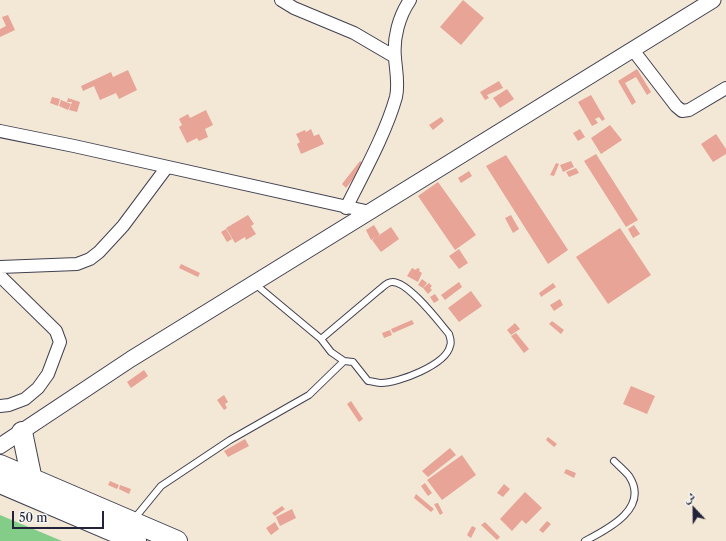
<!DOCTYPE html>
<html>
<head>
<meta charset="utf-8">
<style>
	body { margin:0 }
	#map { position:relative; width:726px; height:541px; overflow:hidden; background:#f3e8d5; font-family:"Libre Caslon Text",Amiri,serif }
	canvas { display:block }
	.north { position:absolute; left:674px; top:489px; width:40px; height:40px; -webkit-text-stroke:3px #f6f6f2; paint-order:stroke; rotate:338deg; font-size:11px; font-weight:700; line-height:16px; text-align:center; color:#22223b }
	.north::after { content:''; display:block; margin:auto; width:14px; height:18px; background:#22223b; clip-path:polygon(50% 0,100% 100%,50% 72%,0 100%) }
	.scale { position:absolute; left:12px; top:511px; width:92px; height:18px; box-sizing:border-box; border:2px solid #22223b; border-top:0; padding-left:5px; font-size:12px; line-height:14px; white-space:nowrap; color:#22223b; -webkit-text-stroke:3px #f6f6f2; paint-order:stroke }
</style>
</head>
<body>
<div id="map">
<canvas width="726" height="541"></canvas>
<div class="north">ش</div>
<div class="scale">50 m</div>
</div>
<script>
const ctx = document.querySelector('canvas').getContext('2d');
ctx.lineJoin = 'round';
function fillPath(path, color) {
  ctx.fillStyle = color;
  ctx.fill(path, 'evenodd');
}
function trace(path, color, width, dash) {
  ctx.strokeStyle = color;
  ctx.lineWidth = width;
  ctx.lineCap = dash ? 'butt' : 'round';
  ctx.setLineDash(dash || []);
  ctx.stroke(path);
}
const green = new Path2D(`
	M0,515L62,541H0Z`);
const building = new Path2D(`
	M463,0L484,18L461,45L440,27Z
	M8,15L15,30L0,37V29L6,26L2,17Z
	M637,69L651,92L647,95L636,77L625,83L636,102L632,105L618,81Z
	M128,70L137,90L119,99L116,93L100,100L94,86L83,91L81,86L111,72L113,77Z
	M499,81L503,88L487,95L489,98L485,100L480,92Z
	M507,89L514,99L500,108L493,98Z
	M591,95L605,119L602,121L599,117L595,119L598,123L592,126L578,102Z
	M52,97L60,99L58,106L50,103Z
	M68,98L80,102L77,112L69,110L72,102H67Z
	M61,100L71,104L68,110L59,106Z
	M206,110L213,125L205,129L208,137L199,141L197,138L187,143L179,127L182,125L179,119L188,114L190,118Z
	M441,117L444,121L433,130L429,125Z
	M610,125L622,140L601,154L591,138Z
	M311,129L314,136L319,134L324,144L301,154L297,144L300,142L296,134L305,130L306,132Z
	M580,129L585,137L578,141L573,133Z
	M716,134L726,149V154L713,162L701,144Z
	M596,154L638,220L626,227L584,161Z
	M506,155L568,250L548,264L486,166Z
	M360,161L365,164L346,188L342,184Z
	M571,161L574,167L563,172L560,165Z
	M556,163L559,164L554,176L550,175Z
	M576,168L579,173L569,177L566,172Z
	M469,171L472,176L461,183L458,178Z
	M438,182L476,235L455,250L418,196Z
	M248,215L254,224L251,226L256,234L246,240L245,237L235,243L226,228Z
	M511,215L519,229L513,233L505,218Z
	M374,225L380,235L371,240L366,230Z
	M634,225L640,234L633,238L628,229Z
	M391,227L399,239L381,252L372,240Z
	M620,228L651,275L608,304L576,257Z
	M226,229L232,239L227,242L221,232Z
	M459,249L468,263L459,269L449,256Z
	M181,264L200,273L198,277L179,268Z
	M412,268L416,270L417,268L420,269L419,271L422,273L418,282L407,276Z
	M422,279L427,283L423,288L418,285Z
	M459,282L462,287L445,300L441,295Z
	M429,283L432,286L430,288L432,290L428,294L423,288Z
	M553,283L556,287L541,297L539,293Z
	M471,291L482,306L459,322L448,308Z
	M435,294L439,300L434,303L430,297Z
	M560,299L563,305L554,311L550,305Z
	M412,320L414,324L393,333L391,329Z
	M552,321L564,330L561,334L549,324Z
	M515,323L520,329L511,335L507,330Z
	M390,330L392,335L384,338L382,333Z
	M516,333L529,349L524,353L511,336Z
	M144,370L148,376L131,388L127,382Z
	M631,386L655,396L647,414L623,404Z
	M224,395L228,402L225,404L227,408L224,410L217,400Z
	M351,401L363,419L359,422L347,404Z
	M548,437L557,444L554,447L546,440Z
	M245,439L249,446L228,457L224,451Z
	M450,448L456,455L428,477L422,471Z
	M462,455L476,475L442,500L427,480Z
	M566,469L576,473L574,478L564,473Z
	M110,481L119,485L117,489L108,485Z
	M425,483L432,493L428,496L421,486Z
	M504,484L510,489L503,497L497,493Z
	M120,485L131,489L129,494L119,489Z
	M525,492L542,508L526,524L522,520L512,531L500,519Z
	M416,494L434,509L431,512L414,498Z
	M438,503L443,513L440,515L434,504Z
	M282,506L285,509L275,516L272,513Z
	M292,509L296,518L280,526L276,517Z
	M547,521L551,524L543,533L539,530Z
	M275,522L279,529L271,535L266,528Z
	M485,522L500,537L497,540L481,525Z
	M472,526L476,528L471,538L467,535Z`);
const service = new Path2D(`
	M321,339L379,290C383,287 387,282 392,282C408,281 439,322 449,334C450,338 452,342 450,346C446,365 398,383 381,383C377,383 372,381 368,381L353,362L344,361
	M134,519L161,486L230,440L309,395L344,361L331,352L321,339L255,284
	M585,541C608,529 650,508 629,476C625,471 619,466 614,461`);
const minor = new Path2D(`
	M281,0L294,8L354,33L395,57
	M633,50L676,106L682,111L689,110L726,88
	M0,131L74,146L370,212
	M346,208C363,174 386,133 396,97C399,84 396,71 395,58C393,38 399,16 410,0
	M0,267L77,264L90,259L99,252L123,226L167,167
	M0,276L51,326L56,331L60,342L48,374L38,388L25,399L9,405L0,406`);
const tertiary = new Path2D(`
	M0,446L131,359L713,0`);
const trunk = new Path2D(`
	M22,432L32,480
	M0,465L177,541
	M0,483L136,541`);
fillPath(green, '#83cd89');
fillPath(building, '#e7a497');
trace(service, '#414052', 8);
trace(minor, '#414052', 14);
trace(tertiary, '#414052', 17);
trace(trunk, '#414052', 22);
trace(service, '#fff', 6);
trace(minor, '#fff', 12);
trace(tertiary, '#fff', 15);
trace(trunk, '#fff', 20);
</script>
</body>
</html>
